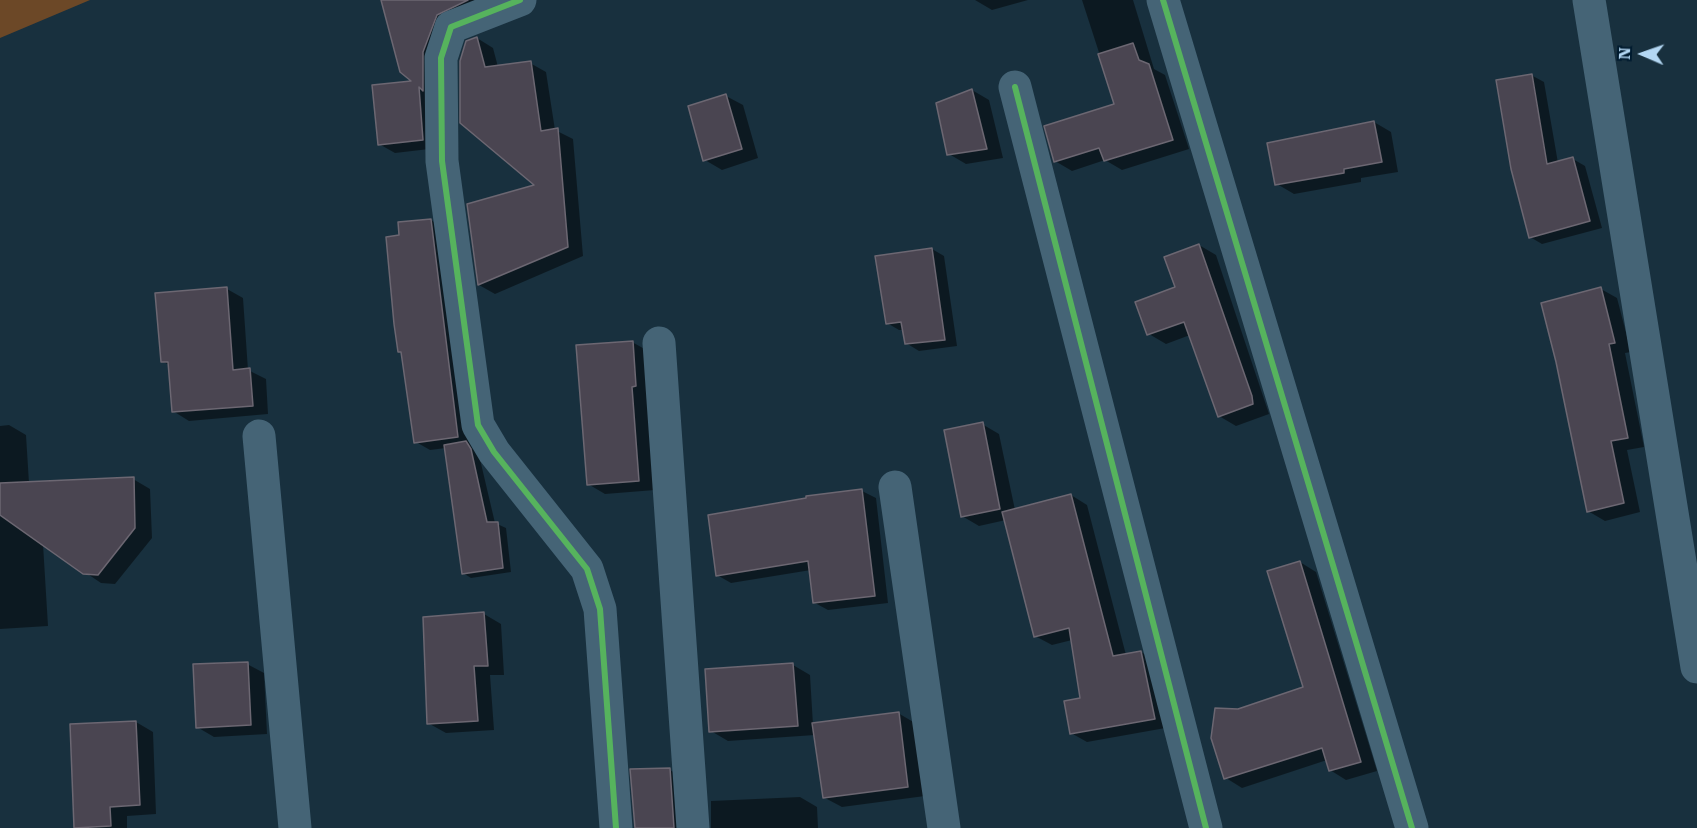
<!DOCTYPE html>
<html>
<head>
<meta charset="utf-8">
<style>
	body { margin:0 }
	#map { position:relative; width:1697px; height:828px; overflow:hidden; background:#18303e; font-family:"Roboto Serif",serif }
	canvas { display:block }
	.north { position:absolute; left:1613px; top:24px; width:60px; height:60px; -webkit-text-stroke:4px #001b2f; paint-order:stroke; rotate:272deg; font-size:16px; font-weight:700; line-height:24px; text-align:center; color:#b3d7f3 }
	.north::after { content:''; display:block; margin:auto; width:21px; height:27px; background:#b3d7f3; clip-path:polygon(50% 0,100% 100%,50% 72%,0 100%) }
</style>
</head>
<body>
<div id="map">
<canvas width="1697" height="828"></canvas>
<div class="north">N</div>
</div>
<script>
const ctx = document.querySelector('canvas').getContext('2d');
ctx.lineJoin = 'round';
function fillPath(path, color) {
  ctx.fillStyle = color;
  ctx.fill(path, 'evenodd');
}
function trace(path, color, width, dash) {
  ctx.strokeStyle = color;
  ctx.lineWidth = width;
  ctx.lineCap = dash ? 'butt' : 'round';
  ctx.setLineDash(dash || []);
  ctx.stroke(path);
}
const green = new Path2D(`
	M0,0H90L0,38Z`);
const shadow = new Path2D(`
	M383,0H480L438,62V148L395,153L379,144L415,82Z
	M975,0H1028L992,10Z
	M1082,0H1133L1154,69L1165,75L1189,149L1122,170L1105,160L1072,171L1055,161L1116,105Z
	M477,38L493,48L498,67L530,63L546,72L555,130L573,139L583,256L495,294L479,285L468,205L537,186L462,122Z
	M1531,75L1544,82L1558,163L1573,159L1585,166L1602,228L1542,244L1530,237Z
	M972,90L989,100L1003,158L966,164L949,154Z
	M726,96L743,105L758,158L722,170L705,160Z
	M1374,122L1391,132L1398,172L1361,178V182L1294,194L1277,184Z
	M431,220L445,229L479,455L495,523L506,528L511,572L471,578L463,573L446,448L430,450L416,442L400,237Z
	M1199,245L1216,255L1269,414L1236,426L1219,416L1190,335L1166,344L1149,334Z
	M932,249L944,256L957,346L919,351L906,343L904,330H899L887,323L877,257Z
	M227,289L243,298L248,370L266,379L268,414L189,421L173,411L169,365L162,361Z
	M1601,289L1617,298L1631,352L1625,353L1644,447L1627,450L1640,512L1605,521L1588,511Z
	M632,342L650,352L655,490L605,494L588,484Z
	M982,424L999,434L1015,510L1071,495L1087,505L1126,655L1141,652L1157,662L1171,727L1087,742L1071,733L1082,699L1072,640L1052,645L1035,636L1006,520L979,526L962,516Z
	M9,425L26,435L29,483L133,479L150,489L152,538L115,584L101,583L43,544L48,626L0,629V426Z
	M862,491L876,498L888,603L828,610L815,603L811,570L731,583L717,575Z
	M1300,562L1316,572L1377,771L1346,780L1330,770L1327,760L1242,788L1226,778L1238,710L1305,688Z
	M484,614L501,624L504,675H490L494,730L446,733L428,723L424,618Z
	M247,664L264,673L267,734L214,737L197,727Z
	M793,665L810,675L813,725L898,713L915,723L925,796L842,807L825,798L815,735L728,741L711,731Z
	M136,722L153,732L156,814L127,816V828H77Z
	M670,770L687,780L690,828H636Z
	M800,797L817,807L818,828H711V801Z`);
const building = new Path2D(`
	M381,0H468L437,15L423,52V91L419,87L423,140L378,145L372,85L411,81L400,72Z
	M477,37L485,67L531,61L541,131L558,128L568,247L478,285L467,204L534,185L460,123V61L466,41Z
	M1133,43L1139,60L1149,64L1173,140L1104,161L1099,148L1054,162L1044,126L1114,104L1098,54Z
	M1532,74L1547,164L1573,157L1590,221L1529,238L1511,169L1496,80Z
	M972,89L987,149L947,155L936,103Z
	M726,94L742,149L703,161L688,106Z
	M1374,121L1382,162L1344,169V173L1275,185L1267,143Z
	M431,219L458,437L414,443L401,352H398L394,324L386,237L399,235L398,222Z
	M1199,244L1252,396L1253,404L1218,417L1184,322L1147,335L1135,302L1175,287L1164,257Z
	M932,248L945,340L905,344L901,322L886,324L875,256Z
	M227,287L233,370L250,368L253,406L172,412L168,362H161L155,293Z
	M1601,287L1615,343L1609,344L1628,438L1611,441L1624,503L1587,512L1556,362L1541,303Z
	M633,341L636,386L632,387L639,481L587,485L576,345Z
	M983,422L1000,509L961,517L944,430Z
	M466,441L471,449L487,522H498L503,568L462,574L444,445Z
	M134,477L135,528L98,575L83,574L0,515V483Z
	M862,489L875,596L813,603L808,561L716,576L708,515L806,498V496Z
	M1071,494L1113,656L1141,651L1155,719L1070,734L1064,701L1080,698L1069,628L1034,637L1002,512Z
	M1300,561L1361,762L1329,771L1322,748L1224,779L1211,738L1215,708L1238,709L1303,687L1267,571Z
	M484,612L488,666H474L478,721L427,724L423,617Z
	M248,662L251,725L196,728L193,664Z
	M793,663L798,726L709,732L705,669Z
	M899,712L908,787L823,798L812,723Z
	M136,721L140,805L110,807L111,826L74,828L70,724Z
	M670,768L674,828H635L630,769Z`);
const street = new Path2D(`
	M520,0L451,27L441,58L442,161L478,425L494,452L587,569L600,609L616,828
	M1163,0L1412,828
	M1589,0L1697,667
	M1015,87L1206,828
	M659,343L693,828
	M259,436L295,828
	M895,487L944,828`);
const cycleway = new Path2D(`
	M520,0L451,27L441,58L442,161L478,425L494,452L587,569L600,609L616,828
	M1163,0L1412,828
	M1015,87L1206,828`);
fillPath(green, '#6c4827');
fillPath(shadow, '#0007');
fillPath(building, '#4a4551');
trace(building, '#6c6772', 1.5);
trace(street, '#456476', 33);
trace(cycleway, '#56b35d', 6);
</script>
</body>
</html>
